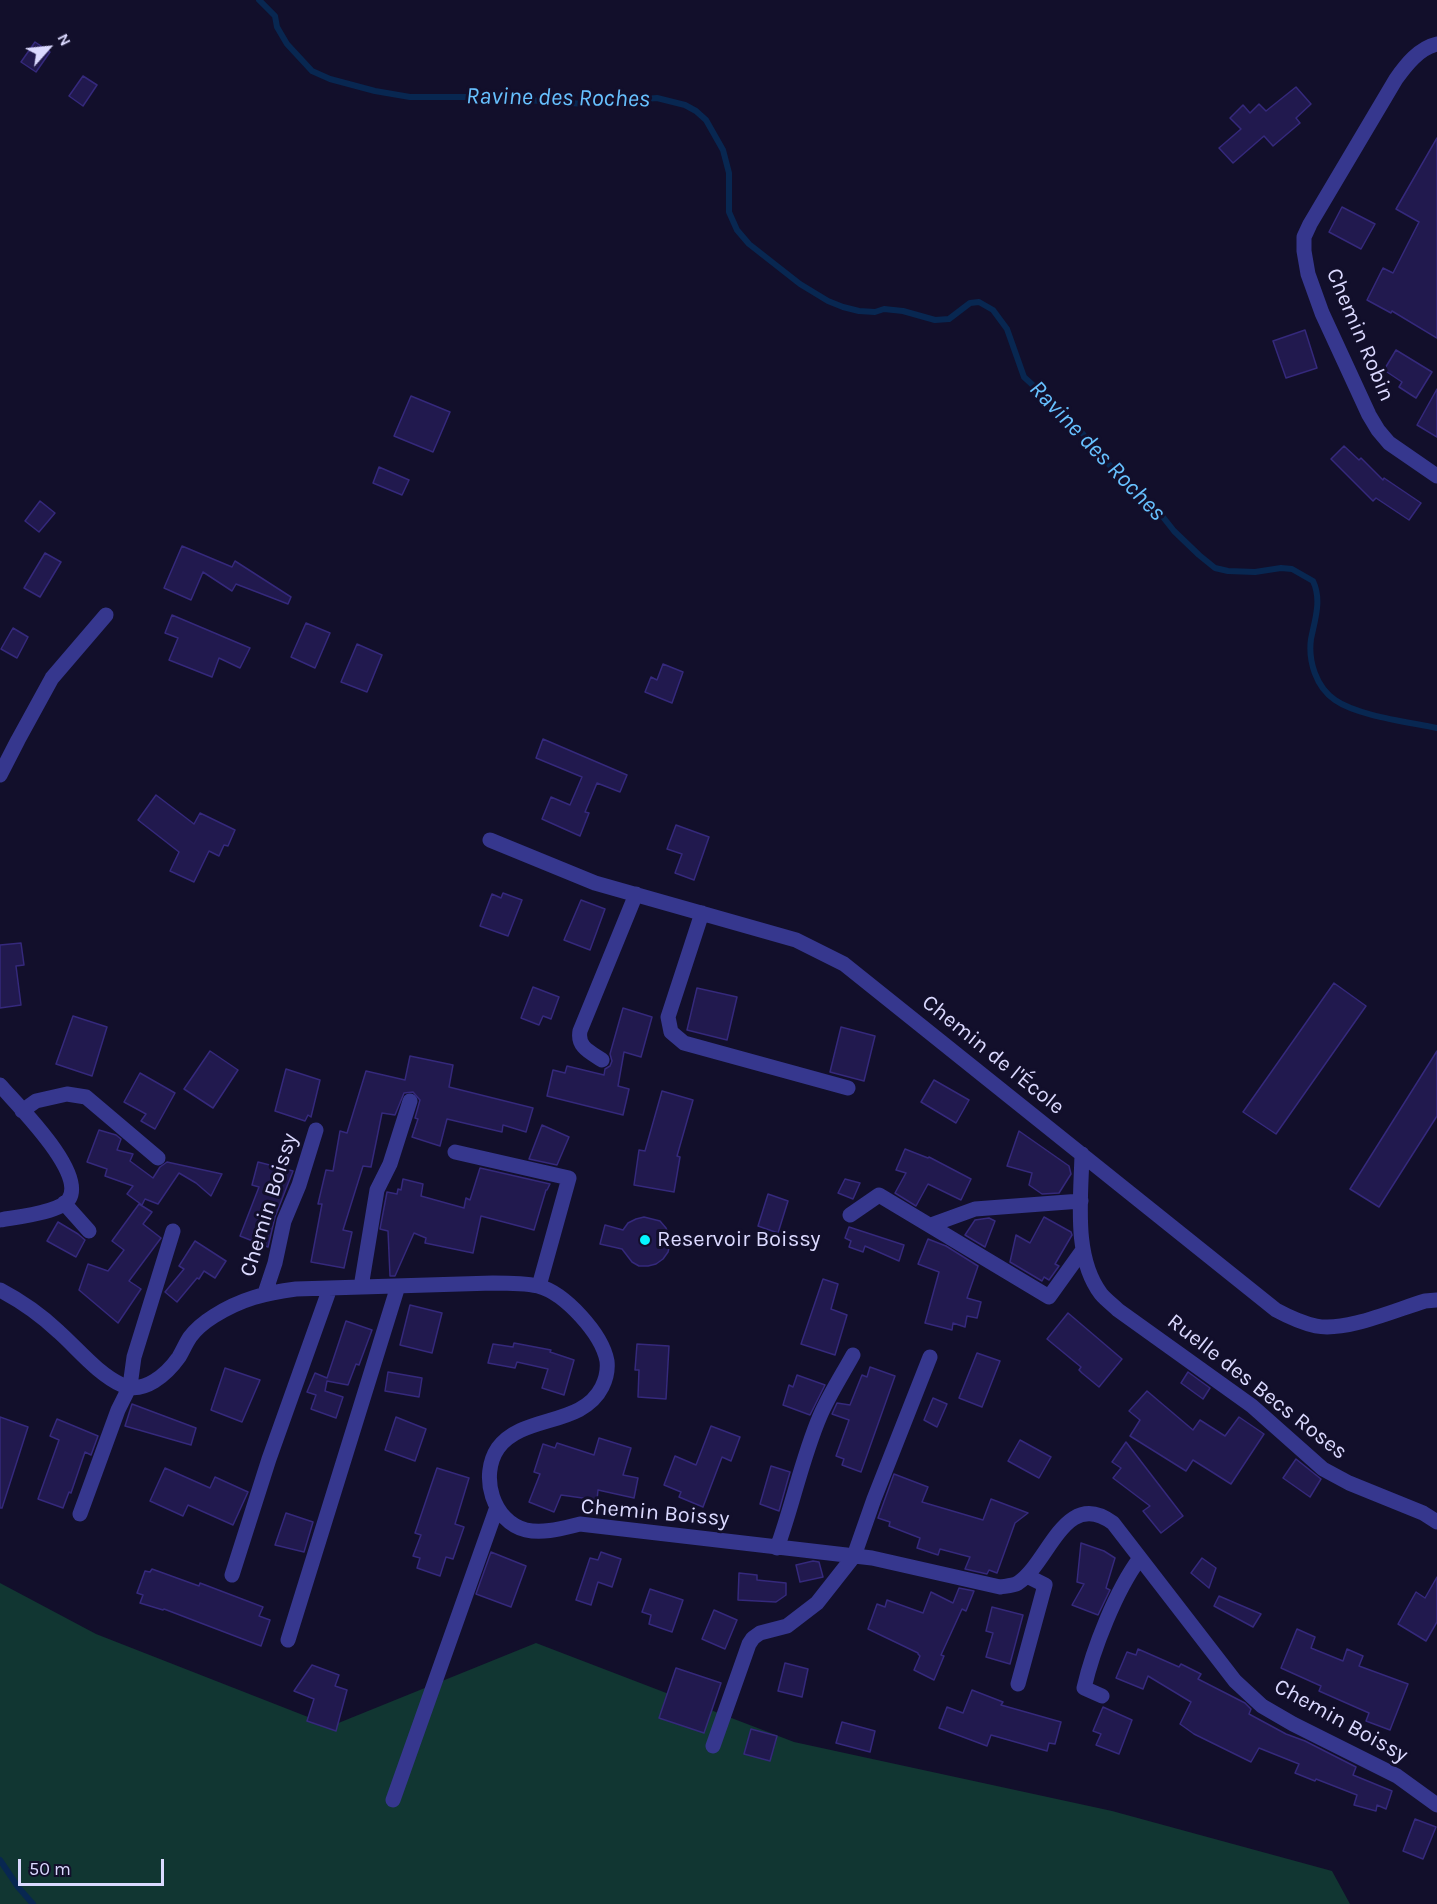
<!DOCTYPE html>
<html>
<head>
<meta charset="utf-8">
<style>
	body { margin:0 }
	#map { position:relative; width:1437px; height:1904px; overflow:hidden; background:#120f2b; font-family:Karla,sans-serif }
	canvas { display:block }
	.north { position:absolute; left:18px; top:18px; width:60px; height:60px; -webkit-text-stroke:4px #120f2b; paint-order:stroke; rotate:63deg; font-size:16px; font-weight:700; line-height:24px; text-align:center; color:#dbd9ff }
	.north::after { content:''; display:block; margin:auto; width:21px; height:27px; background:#dbd9ff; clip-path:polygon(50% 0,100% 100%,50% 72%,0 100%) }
	.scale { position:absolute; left:18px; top:1859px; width:146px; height:27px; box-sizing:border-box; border:3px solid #dbd9ff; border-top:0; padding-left:8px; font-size:18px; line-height:21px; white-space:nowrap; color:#dbd9ff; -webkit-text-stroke:4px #120f2b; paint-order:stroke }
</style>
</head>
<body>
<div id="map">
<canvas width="1437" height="1904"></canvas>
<div class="north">N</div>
<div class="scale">50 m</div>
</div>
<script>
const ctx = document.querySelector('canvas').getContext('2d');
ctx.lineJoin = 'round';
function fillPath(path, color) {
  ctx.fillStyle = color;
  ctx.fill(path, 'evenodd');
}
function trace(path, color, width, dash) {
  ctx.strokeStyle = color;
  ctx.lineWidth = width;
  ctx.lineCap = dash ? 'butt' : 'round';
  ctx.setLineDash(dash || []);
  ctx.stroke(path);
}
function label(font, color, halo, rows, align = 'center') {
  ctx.font = font + ' Karla,sans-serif';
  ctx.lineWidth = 6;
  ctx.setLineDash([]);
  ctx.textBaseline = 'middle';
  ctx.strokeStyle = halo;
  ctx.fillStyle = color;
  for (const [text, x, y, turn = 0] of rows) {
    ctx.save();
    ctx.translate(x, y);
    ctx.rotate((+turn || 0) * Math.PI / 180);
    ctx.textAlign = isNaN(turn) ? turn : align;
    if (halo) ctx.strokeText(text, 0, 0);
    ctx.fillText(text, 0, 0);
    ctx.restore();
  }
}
const green = new Path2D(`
	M0,1583L96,1634L331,1726L536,1643L794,1742L1112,1811L1332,1871L1350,1904H0Z`);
const stream = new Path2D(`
	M259,0L275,16L277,27L287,44L312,71L330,79L375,91L410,97H500L526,100L585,104L657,98L685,105L696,111L706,120L723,150L729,173V212L737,230L749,244L800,284L828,301L843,307L859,311L875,312L884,309L903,311L935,320L949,319L970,303L979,302L993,310L1007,329L1024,377L1059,409L1083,434L1098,454L1159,512L1174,531L1199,555L1215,568L1228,571L1255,572L1281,568L1292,569L1313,581C1322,600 1315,619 1311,639C1308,661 1316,687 1335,700C1358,716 1409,722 1437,728
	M0,1860L18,1887L33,1904`);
const building = new Path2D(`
	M35,42L50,52L36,72L21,62Z
	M83,76L97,85L83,106L69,96Z
	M1296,87L1311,104L1296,118L1300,123L1273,146L1264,136L1233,163L1219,148L1241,129L1230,118L1243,105L1250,113L1259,104L1266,111Z
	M1437,138V338L1392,311L1391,313L1367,300L1383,268L1393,273L1419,222L1396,209Z
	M1342,207L1375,224L1361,249L1329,232Z
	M1305,330L1317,368L1286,378L1273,341Z
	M1396,350L1432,372L1416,398L1399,387L1402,382L1384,370Z
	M1437,389V437L1417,425Z
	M411,396L450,412L433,452L394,436Z
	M1344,446L1359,460L1361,458L1383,480L1384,478L1421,503L1409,520L1376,498L1373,501L1331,459Z
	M379,467L409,480L402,495L373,483Z
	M40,501L55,513L39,532L25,521Z
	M182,546L232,567L235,561L291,597L288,604L236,584L232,591L203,572L191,600L164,588Z
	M45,553L61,562L40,597L24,588Z
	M172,615L250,648L240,668L219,658L212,677L169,660L178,638L165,633Z
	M306,623L330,633L315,668L291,657Z
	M13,628L28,637L17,658L1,649Z
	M357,644L382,655L367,692L341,682Z
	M663,664L683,672L672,703L645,692L651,677L657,680Z
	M543,739L627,775L620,792L597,783L585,812L589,813L580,836L542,819L551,797L570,805L582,777L536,758Z
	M156,795L194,824L200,813L235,830L228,846L224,845L219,856L209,851L194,882L170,871L179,852L138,820Z
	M676,825L709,837L694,880L675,873L682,854L667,849Z
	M503,893L522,900L508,936L480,926L492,894L501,898Z
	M581,900L605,909L590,950L564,940Z
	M21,943L24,965L16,966L21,1005L0,1008V945Z
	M1334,983L1366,1006L1276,1134L1243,1112Z
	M533,987L559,997L551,1019L543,1016L539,1025L521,1018Z
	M697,988L737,997L727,1040L687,1030Z
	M623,1008L652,1017L641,1057L624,1052L618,1086L629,1089L623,1115L547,1096L553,1070L565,1073L567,1066L604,1075L605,1069L610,1066L612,1061L610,1054Z
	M73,1016L107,1027L92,1076L56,1064Z
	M841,1027L875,1036L864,1081L830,1072Z
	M210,1051L238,1070L213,1108L184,1089Z
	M1437,1051V1116L1379,1207L1350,1189Z
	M410,1056L453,1065L449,1087L533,1108L526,1132L503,1125L502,1132L447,1119L440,1146L412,1137L418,1119L415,1118L420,1100L413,1092L404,1093L395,1115L382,1113L371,1167L363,1166L343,1230L352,1232L344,1268L311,1262L322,1204H318L326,1170L333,1171L340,1131L347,1133L366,1071L405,1080Z
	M286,1069L320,1080L311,1117L308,1115L305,1121L275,1111Z
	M140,1073L175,1093L155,1129L141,1121L146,1114L124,1102Z
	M934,1080L969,1100L956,1123L921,1102Z
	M662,1091L693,1100L677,1156L680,1157L674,1192L634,1185L639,1150L645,1151Z
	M542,1125L569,1137L557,1165L529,1159Z
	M99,1130L116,1135L121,1139L117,1150L133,1154L130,1161L153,1178L160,1167L167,1162L222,1174L211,1196L196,1183L179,1173L158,1204L145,1199L142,1205L127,1194L133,1186L105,1176L107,1169L87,1162Z
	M1019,1131L1069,1166L1071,1174L1059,1193L1042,1194L1029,1185L1032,1173L1007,1166Z
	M905,1149L928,1158L929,1157L971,1179L961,1200L928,1184L916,1206L895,1193L906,1173L896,1170Z
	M258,1162L293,1171L275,1217L268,1247L240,1236L259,1187L252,1185Z
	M480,1168L550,1184L547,1190H546L534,1230L481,1216L473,1253L425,1243L426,1238L414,1233L395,1276H390L388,1231L380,1229L387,1192L397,1194L398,1189L401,1190L403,1179L423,1184L421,1196L464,1208L466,1198L470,1200Z
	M845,1179L860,1183L853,1199L838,1193Z
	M768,1194L788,1201L778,1233L758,1226Z
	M139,1204L152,1212L143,1224L161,1238L129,1281L141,1289L118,1323L79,1290L88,1264L108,1271L124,1250L112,1241Z
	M644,1217L660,1221L666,1228L669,1235L670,1244L668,1252L663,1259L656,1264L648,1266H639L632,1262L622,1249L600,1244L605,1225L623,1230L628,1223L636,1219Z
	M1044,1217L1071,1232L1072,1235L1055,1264L1059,1266L1049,1280L1044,1277L1042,1281L1010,1262L1016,1235L1030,1243Z
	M989,1218L995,1221L985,1247L965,1235L975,1220Z
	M58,1222L78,1234L85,1240L76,1257L47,1241Z
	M849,1227L904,1245L899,1261L865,1246L863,1252L849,1247L851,1241L845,1238Z
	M928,1239L946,1246L978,1266L967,1298L981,1302L977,1318L967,1316L965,1327L953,1323L952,1330L925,1323L939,1272L918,1264Z
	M195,1241L226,1261L215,1278L204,1271L199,1279L197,1278L177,1302L165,1292L184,1269L179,1266Z
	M823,1279L838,1284L831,1309L847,1315L835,1355L801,1344Z
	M410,1305L442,1313L432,1353L400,1345Z
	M1068,1313L1122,1359L1099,1387L1082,1373L1079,1370L1081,1367L1047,1339Z
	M346,1321L372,1330L359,1365L356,1364L348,1385L327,1381L325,1391L343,1397L336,1418L311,1409L316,1395L307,1392L315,1373L327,1378Z
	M514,1343L551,1350L550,1352L574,1360L564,1395L542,1388L548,1369L517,1362L515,1368L488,1363L493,1344L513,1347Z
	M637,1344L669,1346L666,1399L638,1397L639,1370H635Z
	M977,1353L1000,1361L982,1407L959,1398Z
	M870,1367L895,1376L861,1472L842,1465L844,1459L836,1456L849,1420L832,1414L837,1403L850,1405L862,1375L867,1377Z
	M225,1368L260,1380L242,1422L211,1410Z
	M388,1372L422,1378L419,1397L385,1391Z
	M1188,1372L1210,1388L1203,1399L1181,1383Z
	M797,1375L825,1385L810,1415L783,1405L789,1385L793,1387Z
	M1147,1391L1193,1430L1200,1420L1225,1436L1239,1417L1264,1434L1231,1484L1193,1460L1186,1471L1130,1436L1140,1420L1129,1411Z
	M933,1398L947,1404L937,1427L924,1420Z
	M132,1404L196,1428L191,1445L125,1426Z
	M0,1417L28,1427L2,1508H0Z
	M396,1417L426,1429L415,1461L385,1450Z
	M57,1419L98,1436L91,1455L85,1452L71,1493L69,1492L63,1508L38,1499L59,1440L50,1436Z
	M711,1426L740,1437L731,1461L722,1457L703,1507L679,1497L681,1492L664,1485L675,1456L696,1465Z
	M599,1438L631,1448L623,1475L638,1478L634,1498L598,1490L597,1500L561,1495L554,1512L529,1502L540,1474L534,1472L543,1444L555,1448L557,1443L594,1455Z
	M1020,1440L1051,1457L1039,1478L1008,1461Z
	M1126,1442L1183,1516L1161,1533L1143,1511L1150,1506L1113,1478L1121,1468L1112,1462Z
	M1296,1459L1321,1479L1310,1497L1283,1478Z
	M771,1466L790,1472L779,1511L760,1504Z
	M165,1468L210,1488L215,1477L248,1492L233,1525L188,1505L183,1516L150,1501Z
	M437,1468L469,1478L455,1524L464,1527L453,1559L446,1557L440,1576L417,1568L420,1558L413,1556L421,1535L415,1533Z
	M894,1474L928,1487L922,1502L983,1520L991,1499L1028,1513L1015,1523L997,1573L989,1570L987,1574L965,1569L970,1557L940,1549L938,1555L917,1548L920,1538L889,1526L890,1522L878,1518Z
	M286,1513L313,1522L304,1552L275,1545Z
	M1081,1543L1104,1551L1115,1558L1106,1588L1110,1590L1098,1615L1072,1605L1084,1584L1077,1582Z
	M491,1552L526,1566L511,1607L476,1594Z
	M601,1552L621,1559L612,1587L598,1582L591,1605L576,1600L590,1558L598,1560Z
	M1202,1558L1216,1568L1209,1588L1191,1573Z
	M813,1561L819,1562L823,1577L800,1582L796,1565Z
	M152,1569L199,1586L200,1583L263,1607L259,1616L270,1620L261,1646L164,1609L163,1610L140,1603L143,1595L137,1593L145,1571L150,1572Z
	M739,1573L757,1575V1580L786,1583V1595L776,1602L738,1600Z
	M1437,1577V1622L1426,1641L1398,1624L1416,1592L1425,1598Z
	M959,1588L974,1591L966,1611L962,1609L941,1655L944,1656L934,1680L914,1670L920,1656L918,1654V1653L868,1629L877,1604L885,1607L887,1600L923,1613L931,1592L953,1603Z
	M650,1589L683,1600L672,1632L649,1624L651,1615L642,1612Z
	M1219,1596L1261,1614L1253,1627L1214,1606Z
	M992,1607L1023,1615L1010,1664L986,1657L993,1633L986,1631Z
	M714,1610L737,1620L725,1649L702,1639Z
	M1297,1629L1315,1637L1311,1648L1343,1661L1347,1649L1363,1656L1359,1666L1408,1684L1390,1730L1366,1721L1369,1713L1319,1691L1321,1686L1281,1668Z
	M1138,1649L1179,1667L1181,1664L1201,1674L1198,1679L1245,1703L1251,1709L1249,1714L1286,1734L1305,1741L1356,1767L1353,1775L1392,1791L1386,1809L1377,1805L1376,1811L1354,1805L1357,1795L1316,1779L1315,1781L1295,1773L1299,1764L1259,1748L1251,1762L1194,1734L1180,1724L1191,1702L1148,1676L1143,1689L1116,1678L1127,1652L1136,1655Z
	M785,1663L808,1669L802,1697L778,1691Z
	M312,1665L339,1675L335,1686L347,1690L336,1731L307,1721L314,1699L294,1691Z
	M676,1668L721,1683L704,1733L659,1718Z
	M972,1690L1003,1702L1001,1705L1061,1722L1055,1744L1049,1743L1047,1751L991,1735L987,1746L939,1728L947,1707L963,1713Z
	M1103,1707L1132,1720L1119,1754L1096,1745L1101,1734L1093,1731Z
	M842,1722L875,1731L870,1752L836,1743Z
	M751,1729L777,1736L770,1761L744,1754Z
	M1415,1819L1436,1827L1423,1859L1403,1851Z`);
const minor = new Path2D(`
	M1437,44C1419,48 1406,65 1396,79L1310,224L1304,237V251L1308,274L1322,313L1369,415L1378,430L1389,443L1437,476
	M0,775L18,740L52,678L106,615
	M490,840L595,883L796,940L844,964L1276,1310C1289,1317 1302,1323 1316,1326C1346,1332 1395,1310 1425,1301L1437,1300
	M702,913L668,1017L671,1032L684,1043L848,1088
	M602,1060C590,1052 577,1047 580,1031L636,894
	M0,1085C17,1105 86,1172 69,1199C60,1213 16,1217 0,1220
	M22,1111L36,1101L67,1094L86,1097L158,1158
	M455,1152L569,1178L539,1286
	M1082,1154C1081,1199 1073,1257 1101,1294C1106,1300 1113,1305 1118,1310L1252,1406L1323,1469L1349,1483L1423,1513L1437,1522
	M64,1203L89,1231
	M850,1215L879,1195L1049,1297L1082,1251
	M931,1225L975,1209L1081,1201
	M361,1287L377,1190L390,1164L410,1101
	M0,1290C21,1301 42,1316 59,1332C79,1350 98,1374 122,1385C144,1395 167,1374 179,1357C183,1350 186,1343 190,1337C196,1329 206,1321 214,1316C241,1299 265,1293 296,1289L493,1283C508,1283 524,1283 538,1286C565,1293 602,1334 607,1361C608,1370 606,1379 602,1387C582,1427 523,1414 498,1448C479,1476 493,1522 526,1530C544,1534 563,1528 580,1524L872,1558L1000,1587C1006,1586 1013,1586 1018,1583C1049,1563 1065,1487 1113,1523L1235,1681L1262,1706L1293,1724L1397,1776L1437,1805
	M265,1293L275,1263L284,1221L299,1185L316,1130
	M80,1514L118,1410L130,1386L134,1357L173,1231
	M777,1548C793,1504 802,1458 820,1416C829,1395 842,1375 853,1355
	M232,1575L269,1459L330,1288
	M288,1640L398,1286
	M1018,1684L1045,1585L1027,1576
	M1102,1696L1084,1688C1093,1649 1116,1590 1140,1558
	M713,1746L749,1644L753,1638L760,1633L787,1626L817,1603L854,1556L874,1499L930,1357
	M393,1800L497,1507`);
const markers = [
	[645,1240,6,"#05f4ff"]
];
const streetNames = [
	["Chemin Robin",1360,335,67],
	["Chemin de l'École",993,1055,39],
	["Chemin Boissy",269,1205,-73],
	["Ruelle des Becs Roses",1257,1387,38],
	["Chemin Boissy",655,1513,5],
	["Chemin Boissy",1341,1721,29]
];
const poiNames = [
	["Reservoir Boissy",657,1240]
];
const waterNames = [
	["Ravine des Roches",558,98,1],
	["Ravine des Roches",1097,451,46]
];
fillPath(green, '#113632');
trace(stream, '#082751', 6);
fillPath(building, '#21194e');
trace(building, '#35297c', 1.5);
trace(minor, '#36378e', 15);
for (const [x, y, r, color] of markers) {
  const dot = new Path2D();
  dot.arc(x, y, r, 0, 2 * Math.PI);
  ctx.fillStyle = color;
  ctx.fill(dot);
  trace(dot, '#120f2b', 2);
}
label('22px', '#dbd9ff', '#120f2b', streetNames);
label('22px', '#dbd9ff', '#120f2b', poiNames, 'left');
label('italic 24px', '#67c1ff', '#120f2b', waterNames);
</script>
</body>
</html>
